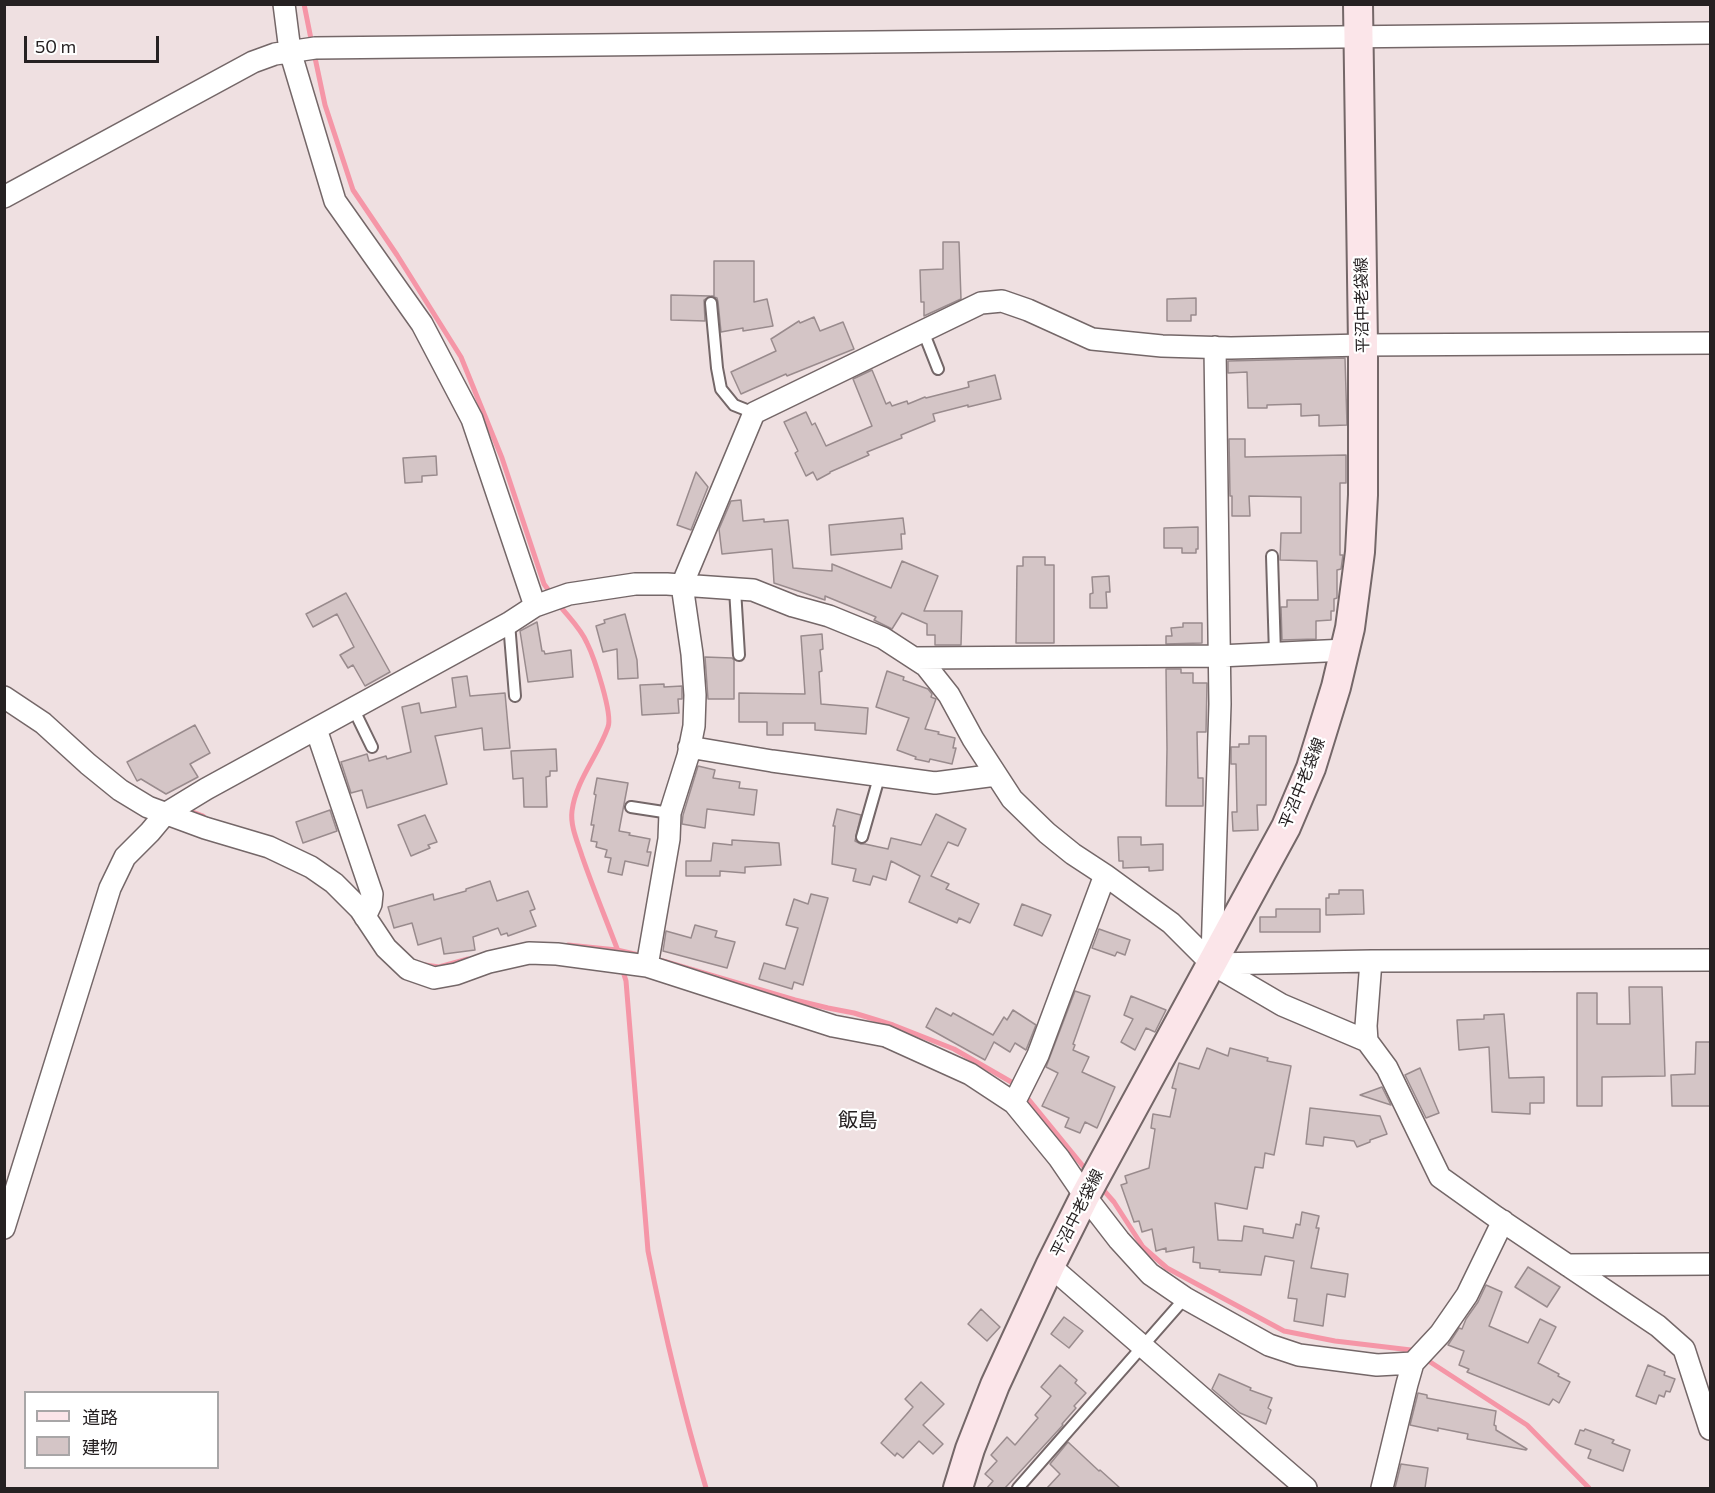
<!DOCTYPE html>
<html>
<head>
<meta charset="utf-8">
<style>
	body { margin:0 }
	#map { position:relative; width:1715px; height:1493px; overflow:hidden; background:#efe0e1; font-family:Commissioner,"Noto Sans JP",sans-serif }
	canvas { display:block }
	.frame { position:absolute; inset:0; border:6px solid #262122; pointer-events:none }
	.legend { position:absolute; left:24px; top:1391px; width:195px; height:78px; box-sizing:border-box; background:#fff; border:2px solid #a8a6a7; margin:0; padding:8px 10px; list-style:none; font-size:18px; color:#262122 }
	.legend li { display:flex; align-items:center; gap:12px; height:30px }
	.legend b { width:30px; border:2px solid #a8a6a7 }
	.scale { position:absolute; left:24px; top:36px; width:135px; height:27px; box-sizing:border-box; border:3px solid #262122; border-top:0; padding-left:8px; font-size:18px; line-height:21px; white-space:nowrap; color:#262122; -webkit-text-stroke:4px #fff; paint-order:stroke }
</style>
</head>
<body>
<div id="map">
<canvas width="1715" height="1493"></canvas>
<div class="frame"></div>
<ul class="legend">
<li><b style="height:8px;background:#fbe5e9"></b>道路</li>
<li><b style="height:16px;background:#d4c5c6"></b>建物</li>
</ul>
<div class="scale">50 m</div>
</div>
<script>
const ctx = document.querySelector('canvas').getContext('2d');
ctx.lineJoin = 'round';
function trace(path, color, width, dash) {
  ctx.strokeStyle = color;
  ctx.lineWidth = width;
  ctx.lineCap = dash ? 'butt' : 'round';
  ctx.setLineDash(dash || []);
  ctx.stroke(path);
}
function fillPath(path, color) {
  ctx.fillStyle = color;
  ctx.fill(path, 'evenodd');
}
function label(font, color, halo, rows, align = 'center') {
  ctx.font = font + ' Commissioner,"Noto Sans JP",sans-serif';
  ctx.lineWidth = 4.5;
  ctx.setLineDash([]);
  ctx.textBaseline = 'middle';
  ctx.strokeStyle = halo;
  ctx.fillStyle = color;
  for (const [text, x, y, turn = 0] of rows) {
    ctx.save();
    ctx.translate(x, y);
    ctx.rotate((+turn || 0) * Math.PI / 180);
    ctx.textAlign = isNaN(turn) ? turn : align;
    if (halo) ctx.strokeText(text, 0, 0);
    ctx.fillText(text, 0, 0);
    ctx.restore();
  }
}
const stream = new Path2D(`
	M304,4L312,44
	M314,53L325,105L353,190L397,255L461,357L502,458L544,584L552,595
	M557,602C567,616 580,627 587,643C594,657 613,714 608,727C598,756 576,780 572,811C570,826 578,843 582,856C593,888 606,919 618,951
	M190,811L203,816
	M568,945L617,950L639,955
	M663,961L795,1000L828,1008L854,1013L893,1025L954,1049L1013,1083L1016,1086
	M425,965L439,967L468,959
	M622,968L626,981L648,1251C664,1331 683,1411 706,1488
	M1025,1095L1087,1171
	M1099,1185L1114,1202L1143,1247L1167,1268L1284,1331L1335,1341L1411,1350L1416,1353
	M1424,1358L1527,1425L1589,1488`);
const building = new Path2D(`
	M943,242H959L961,299L924,316V302H921L920,270L943,269Z
	M714,261H754V302L767,299L773,326L743,331V328L721,332L718,302L717,298L711,296H714Z
	M671,295L710,296L704,300L705,321L671,320Z
	M1196,298V315H1191V321H1167V299Z
	M814,317L820,331L843,322L854,349L787,376L786,374L741,394L731,372L776,351L771,339L799,321L800,323Z
	M1345,358L1347,425L1319,426V415L1301,416V404L1267,405V408H1248L1247,372L1228,373V361Z
	M872,370L886,404L890,402L892,406L907,401L908,404L925,397L926,398L969,387L968,382L995,375L1001,399L968,407V405L933,414L935,421L901,435L902,438L867,452L869,455L830,472V473L817,480L813,472L806,476L795,453L798,451L784,422L806,412L812,425L815,423L826,446L872,426L853,379Z
	M1229,439H1245V457L1346,455V483H1340V555H1343L1341,569L1337,570V598L1334,599V611H1331V620L1316,621V639L1282,640L1281,607H1287V600H1318L1317,561L1280,560L1281,533H1301V497L1249,496L1250,516H1232V496H1230Z
	M436,456L437,475L422,476V482L405,483L403,458Z
	M696,472L708,487L691,530L677,525Z
	M741,500L743,521L764,519V522L788,520L793,568L832,571V564L891,588L902,561L938,576L924,611H962L961,645H935V635H927V624L902,613L892,629L874,620L876,617L825,596V600L774,583L772,549L722,554L719,529L731,501Z
	M903,518L905,534H901L902,549L831,555L829,525Z
	M1198,527V549H1196V553H1182V548H1164V528Z
	M1023,557H1045V565H1054V643H1016L1017,566H1023Z
	M1109,576L1110,592H1106L1107,608H1090V594L1093,593L1092,577Z
	M346,593L390,672L365,686L353,665L348,668L340,655L354,647L337,614L313,627L306,614Z
	M625,614L637,660L638,678L618,679L617,649L603,652L596,626L605,623L604,620Z
	M537,622L542,651H544L545,654L571,650L573,677L528,682L520,631Z
	M1183,623H1202V643L1166,644V636H1172L1171,628L1183,627Z
	M822,634L823,649L820,650L822,671L819,672L821,704L868,708L866,734L815,730V723H783V735H767V722H739V693L805,694L801,636Z
	M705,657L732,658L734,660V699H708Z
	M1166,669H1181V673H1193V683H1207L1206,732H1197L1198,778H1203V806H1166L1167,749Z
	M887,671L904,677L903,680L928,689L932,694L931,697L936,699L925,729L939,732L938,734L955,738L953,748H956L952,764L930,759L929,762L915,759L916,757L897,750L909,718L876,707Z
	M467,676L470,696L505,693L510,748L484,750L482,728L435,736L447,784L367,808L362,790L351,793L341,762L367,754L369,761L386,756L387,759L411,752L402,707L419,703L421,713L456,707L452,678Z
	M664,684V687L682,686V699H678L679,713L642,715L640,685Z
	M195,725L210,753L190,764L198,777L166,794L141,779L137,781L127,762Z
	M1249,736H1266V805H1257L1258,830L1233,831L1232,812H1237L1236,764H1231V747H1239V744H1249Z
	M556,749L557,771H550V776L546,777L547,807H524L523,778L513,779L511,751Z
	M698,766L715,770L713,778L740,782L739,788L757,790L754,815L707,809L705,828L682,824L683,815Z
	M597,778L628,783L619,831L630,833L629,835L650,839L647,852H651L648,866L625,861L622,875L608,872L611,858L605,857L607,850L596,847L597,842L591,841L594,825H591L596,795L594,794Z
	M837,809L861,815L855,841L861,844H865L888,849L891,838L921,845L936,814L966,829L958,846L948,842L931,876L949,884L946,889L979,904L970,923L959,918L957,923L909,902L920,876L891,861L886,880L873,876L870,885L853,881L856,869L832,864L835,826H833Z
	M330,810L337,831L303,843L296,822Z
	M425,815L437,842L428,845L430,848L411,856L398,825Z
	M1118,837H1141V845L1163,844V870L1149,871V867L1123,868V861H1119Z
	M732,840L779,843L781,865L745,867V873L720,871V876H686V861H711L713,843L732,845Z
	M490,881L497,901L528,891L535,909L530,911L536,926L508,936L507,933L501,935L498,928L473,937L475,950L444,954L441,938L418,945L412,923L394,928L388,907L433,894L434,900L466,891V889Z
	M1339,890H1363L1364,914L1326,915V898H1329V894H1339Z
	M811,894L828,898L803,985L794,982L792,989L759,979L764,963L785,969L798,928L786,925L794,899L808,904Z
	M1022,904L1051,915L1042,936L1014,925Z
	M1276,909H1320V932H1260V917H1276Z
	M695,925L717,931L715,937L735,942L727,968L663,951L666,931L691,938Z
	M1099,929L1130,940L1125,955L1117,952L1115,956L1092,948Z
	M1629,987H1662L1665,1076L1602,1077V1106H1577V993H1597V1024H1630Z
	M1075,991L1090,996L1073,1044L1075,1045L1073,1050L1089,1057L1082,1072L1115,1087L1097,1128L1085,1122L1080,1133L1065,1127L1069,1118L1042,1106L1058,1073L1046,1067Z
	M1131,996L1166,1010L1155,1032L1146,1028L1135,1050L1121,1042L1133,1019L1124,1015Z
	M936,1008L951,1016L953,1013L993,1035L1004,1017L1007,1020L1013,1010L1036,1025L1026,1050L1015,1043L1010,1052L994,1042L985,1060L926,1027Z
	M1504,1014L1509,1078L1544,1077V1103H1530V1114L1492,1112L1489,1047L1459,1050L1457,1020L1484,1019V1015Z
	M1696,1042H1710V1106H1672L1671,1075L1695,1074Z
	M1207,1048L1228,1056L1230,1048L1268,1058L1267,1061L1291,1066L1274,1155L1265,1153L1263,1168L1255,1167L1247,1209L1215,1203L1218,1240L1242,1241L1244,1226L1263,1229V1233L1293,1238L1296,1224L1300,1225L1302,1212L1319,1216L1316,1228H1319L1311,1268L1348,1274L1345,1297L1327,1294L1323,1326L1294,1321L1297,1299L1288,1298L1294,1261L1265,1256L1261,1275L1219,1272L1220,1270L1200,1268V1263L1193,1262L1194,1247L1166,1252V1248L1156,1251L1152,1229L1142,1232L1139,1221L1134,1222L1121,1185L1127,1183L1125,1176L1149,1168L1155,1129L1151,1128L1153,1114L1170,1117L1176,1089L1172,1088L1179,1063L1199,1069Z
	M1420,1068L1439,1113L1426,1118L1405,1075Z
	M1382,1087L1391,1105L1360,1095Z
	M1310,1108L1380,1116L1387,1134L1370,1140V1142L1357,1147L1354,1141L1324,1137L1323,1146L1306,1144Z
	M1528,1267L1560,1287L1547,1307L1515,1287Z
	M1486,1285L1502,1292L1489,1326L1528,1343L1540,1319L1556,1327L1538,1363L1559,1374L1558,1376L1570,1382L1559,1403L1553,1399L1549,1405L1467,1372L1469,1369L1459,1365L1464,1351L1448,1345L1459,1328L1462,1329L1466,1319L1478,1302Z
	M981,1309L1000,1327L987,1341L968,1324Z
	M1064,1317L1083,1331L1069,1348L1051,1334Z
	M1060,1365L1077,1380L1075,1383L1086,1393L1074,1406L1076,1408L1062,1424L1063,1425L1005,1488H987L993,1481L985,1474L997,1461L991,1455L1007,1437L1015,1445L1038,1418L1035,1415L1051,1396L1041,1387Z
	M1648,1365L1665,1372L1664,1375L1675,1379L1670,1392L1666,1391L1664,1397L1659,1395L1656,1404L1636,1396Z
	M1219,1374L1251,1388L1250,1390L1272,1398L1268,1408L1271,1410L1266,1424L1240,1413L1212,1389Z
	M921,1382L944,1404L923,1425L943,1444L933,1454L919,1441L903,1458L897,1453L895,1456L881,1443L913,1407L905,1399Z
	M1418,1393L1427,1395V1398L1496,1411L1494,1425L1496,1426V1430L1527,1449L1526,1450L1467,1439L1468,1434L1438,1428V1431L1410,1425Z
	M1585,1429L1614,1440L1612,1443L1630,1450L1623,1471L1588,1458L1591,1450L1575,1444L1580,1430L1584,1431Z
	M1068,1442L1099,1471L1100,1470L1120,1488H1047L1060,1474L1050,1464Z
	M1401,1464L1428,1468L1425,1488H1395Z`);
const lane = new Path2D(`
	M711,303L717,368L721,389L734,405L754,413
	M923,331L938,369
	M1272,556L1275,654
	M735,589L739,655
	M509,623L515,696
	M353,708L372,747
	M631,807L670,813
	M862,837L880,774
	M1018,1488L1185,1298`);
const street = new Path2D(`
	M284,4L290,51L335,201L422,324L472,419L535,606
	M4,197L253,62L275,54L315,48L1710,33
	M915,658L1219,656L1346,650
	M4,697L43,723L88,764L120,790L148,807L205,828L269,847L311,867L334,883L360,909L386,948L408,969L434,978L456,974L489,962L529,953L557,954L647,966L833,1026L886,1036L970,1074L1014,1103L1059,1158L1085,1196L1119,1240L1150,1274L1185,1298L1269,1345L1299,1355L1377,1365L1413,1363L1440,1334L1467,1295L1503,1221
	M316,729L372,894L371,904L365,917
	M689,747L772,761L935,783L996,775
	M1212,957L1220,704L1215,347
	M1371,961L1366,1026L1367,1041L1387,1068L1440,1177L1496,1217L1658,1326L1684,1349L1710,1429
	M1213,964L1371,961L1710,960
	M647,966L669,839L670,813L688,756L694,726L695,695L692,654L682,585L754,413L981,303L1002,301L1028,310L1092,339L1162,346L1231,348L1363,345L1710,343
	M1014,1103L1038,1055L1105,875
	M4,1228L110,888L125,857L150,832L165,814L206,789L509,623L535,606L569,594L635,584H667L753,590L793,606L829,616L883,638L926,666L949,695L973,739L1012,799L1047,833L1073,854L1105,875L1171,923L1212,964L1282,1005L1367,1041
	M1567,1265L1710,1264
	M1050,1266L1306,1488
	M1382,1488L1407,1384L1413,1363`);
const secondary = new Path2D(`
	M958,1488L970,1449L995,1385L1050,1266L1085,1196L1286,827L1311,768L1336,687L1350,628L1360,552L1363,495V345L1358,4`);
const streetNames = [
	["平沼中老袋線",1362,305,-91],
	["平沼中老袋線",1302,783,-68],
	["平沼中老袋線",1077,1213,-63]
];
const quarterNames = [
	["飯島",858,1120]
];
trace(stream, '#f596a7', 5);
fillPath(building, '#d4c5c6');
trace(building, '#998b8d', 1.5);
trace(lane, '#746768', 14);
trace(street, '#746768', 24);
trace(secondary, '#746768', 32);
trace(lane, '#fff', 10);
trace(street, '#fff', 21);
trace(secondary, '#fbe5e9', 28);
label('16px', '#262122', '#fff', streetNames);
label('20px', '#262122', '#fff', quarterNames);
</script>
</body>
</html>
